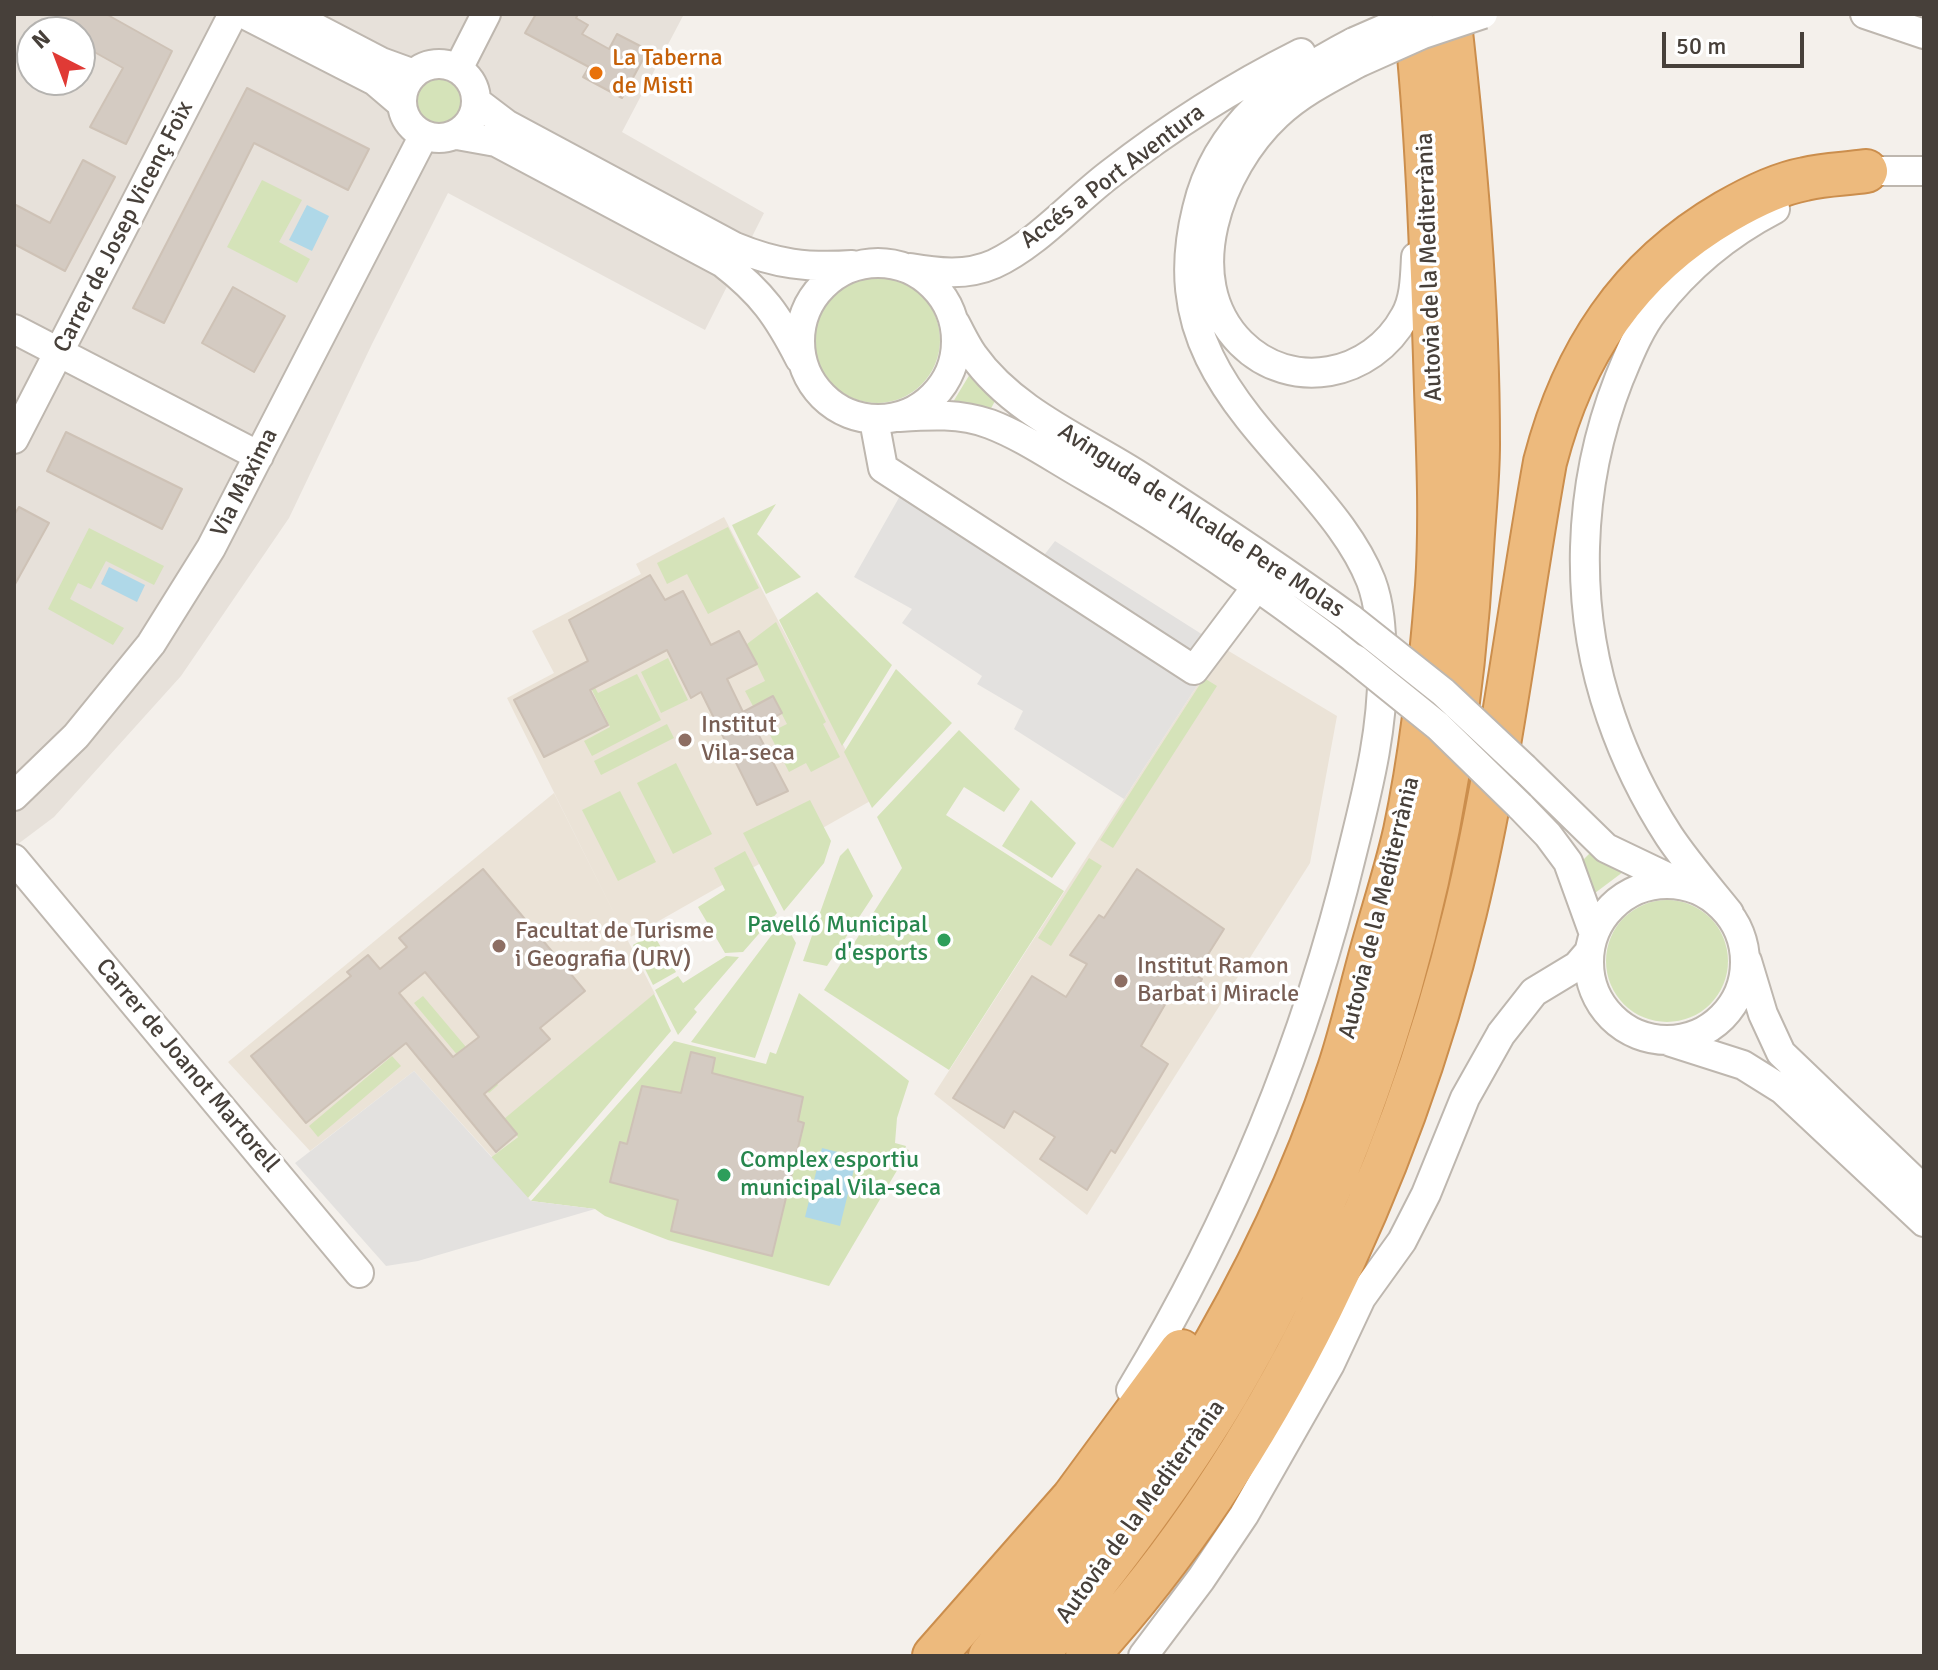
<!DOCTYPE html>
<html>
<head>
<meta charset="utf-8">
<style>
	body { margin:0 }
	#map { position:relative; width:1938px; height:1670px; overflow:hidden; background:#f4f0eb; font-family:Signika,sans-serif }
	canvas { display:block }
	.frame { position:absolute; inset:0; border:16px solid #47403a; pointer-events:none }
	.north { position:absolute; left:16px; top:16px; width:80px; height:80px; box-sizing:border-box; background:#fff; border:2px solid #b5b3b0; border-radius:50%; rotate:318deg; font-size:22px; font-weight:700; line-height:32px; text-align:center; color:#47403a }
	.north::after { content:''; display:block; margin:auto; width:28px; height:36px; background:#e03a35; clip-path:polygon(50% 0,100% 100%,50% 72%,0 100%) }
	.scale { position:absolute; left:1662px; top:32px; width:142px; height:36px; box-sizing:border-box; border:4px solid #47403a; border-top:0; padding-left:10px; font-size:24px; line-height:28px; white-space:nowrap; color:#47403a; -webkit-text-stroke:6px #fff; paint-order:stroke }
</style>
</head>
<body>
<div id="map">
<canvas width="1938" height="1670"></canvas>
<div class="frame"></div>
<div class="north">N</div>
<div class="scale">50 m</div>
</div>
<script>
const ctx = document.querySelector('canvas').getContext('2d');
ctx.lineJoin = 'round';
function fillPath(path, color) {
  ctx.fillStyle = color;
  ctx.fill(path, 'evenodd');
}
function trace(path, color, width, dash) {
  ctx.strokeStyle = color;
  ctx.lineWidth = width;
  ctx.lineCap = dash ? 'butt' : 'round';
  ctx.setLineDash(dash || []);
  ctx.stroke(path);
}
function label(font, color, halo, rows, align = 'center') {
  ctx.font = font + ' Signika,sans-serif';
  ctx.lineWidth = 7;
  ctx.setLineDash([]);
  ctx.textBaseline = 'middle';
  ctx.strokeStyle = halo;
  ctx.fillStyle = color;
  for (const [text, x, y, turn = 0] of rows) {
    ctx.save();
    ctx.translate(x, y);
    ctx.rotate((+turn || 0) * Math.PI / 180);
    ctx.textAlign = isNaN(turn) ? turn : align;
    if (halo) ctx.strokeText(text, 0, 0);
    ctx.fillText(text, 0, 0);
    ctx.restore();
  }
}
const residential = new Path2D(`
	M14,14H684L622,132L764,213L705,330L448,193L372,344L289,518L181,676L54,817L14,847ZM32,32H80V80H32Z`);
const education = new Path2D(`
	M724,517L872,800L627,939L655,994L590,1048L551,1111L492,1157L414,1071L310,1151L228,1062L554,793L620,925L507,698L554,673L532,631L641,574L636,564Z
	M1222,647L1337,716L1310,863L1087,1215L934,1094Z`);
const green = new Path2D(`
	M412 102a27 27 0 1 1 54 0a27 27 0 1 1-54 0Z
	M262,180L302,200L279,242L310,259L297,283L227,247Z
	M814 340a63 63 0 1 1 126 0a63 63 0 1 1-126 0Z
	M970,374L995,401L989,412L953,402Z
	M776,504L757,534L801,577L766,594L732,525Z
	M728,527L759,588L708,614L687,574L667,584L657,563Z
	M89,528L164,566L154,585L106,561L91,589L78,583L70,599L124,628L113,645L48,609Z
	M817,592L892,665L842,746L779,620Z
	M776,622L826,722L823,724L840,757L811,772L806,763L789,772L769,733L787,724L773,697L753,706L745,691L765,681L747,644Z
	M668,658L688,700L661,713L641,672Z
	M896,669L952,723L872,808L844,752Z
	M637,674L661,720L592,756L584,741L610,727L591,688L594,686L598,693Z
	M1204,678L1217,686L1113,848L1100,840Z
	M667,724L674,738L601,775L594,761Z
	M959,730L1020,789L1004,812L964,787L946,815L1064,891L949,1070L824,990L902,868L877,817Z
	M676,763L712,834L673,854L637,783Z
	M620,791L656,862L618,881L582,810Z
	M810,800L831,841L824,863L784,911L743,833Z
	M1031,800L1076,843L1052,878L1002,846Z
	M848,848L873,896L827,966L803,961L840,856Z
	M745,851L777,913L743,952L725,953L698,907L725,890L714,868Z
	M1590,853L1623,872L1595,893L1582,861Z
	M1089,858L1102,866L1051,946L1038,938Z
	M1606 961a61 61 0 1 1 122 0a61 61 0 1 1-122 0Z
	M783,920L796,943L755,1058L691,1042Z
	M653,934L676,972L653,985L633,945Z
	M726,956L739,957L694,1009L697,1012L678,1035L655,990L678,976L683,983Z
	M799,993L909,1081L897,1118L895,1143L906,1146L905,1149L909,1150L829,1286L668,1240L605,1216L595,1209L531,1201L674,1041L766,1064L770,1052L776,1054Z
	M654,994L671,1031L522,1205L485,1162L518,1137L504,1119Z
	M423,996L498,1085L489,1093L414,1003Z
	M392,1056L401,1066L318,1137L309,1126Z`);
const parking = new Path2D(`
	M909,480L1038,563L1055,541L1222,647L1124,799L1014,729L1023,711L977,684L982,676L902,623L912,609L854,577Z
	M414,1071L531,1201L595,1209L418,1261L386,1266L295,1163Z`);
const water = new Path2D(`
	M307,205L329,216L312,251L289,240Z
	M109,567L145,585L137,602L101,584Z
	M822,1148L857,1157L840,1226L805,1217Z`);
const building = new Path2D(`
	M57,14H106L172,51L126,144L90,127L123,68L80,44V32H58L50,28Z
	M536,14H578L576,18L588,25L582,34L609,49L617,34L648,50L622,98L583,77L589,67L525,33Z
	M247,88L369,149L348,190L254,143L164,323L133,308Z
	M83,160L115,177L65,271L14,244V204L50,223Z
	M233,287L285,316L254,372L202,343Z
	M66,432L182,489L162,529L47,471Z
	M19,507L49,523L14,586V515Z
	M650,575L665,600L683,591L711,645L739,631L757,664L727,679L743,712L773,696L782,713L755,728L788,791L757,805L701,692L691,698L667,650L590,690L608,725L544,757L514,700L588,661L569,620Z
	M483,869L585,991L540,1028L550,1039L484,1094L517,1134L496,1152L406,1043L306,1123L251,1056L351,976L347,972L368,955L380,969L407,947L399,938ZM425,972L479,1037L453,1057L399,993Z
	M1137,869L1224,929L1195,975L1202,979L1190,1000L1174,989L1141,1046L1168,1064L1115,1153L1111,1150L1087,1190L1040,1159L1055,1137L1014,1111L1004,1128L953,1098L1032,976L1066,997L1087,964L1070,955L1099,915L1104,918Z
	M691,1052L715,1058L712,1073L803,1097L798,1121L804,1123L772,1256L671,1231L678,1200L610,1182L620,1142L627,1144L642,1086L681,1093Z`);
const minor = new Path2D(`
	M244,14L375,81L402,104
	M289,14L381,62L414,74
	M1865,14L1924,34
	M1358,63C1330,78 1300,93 1277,115C1220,168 1177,279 1241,343C1291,393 1372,377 1405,316C1415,299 1415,276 1416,257
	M402 101a37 37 0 1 1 74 0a37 37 0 1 1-74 0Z
	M458,69L486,14
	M477,102L506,124L735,247C776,264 807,268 852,265
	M457,135L496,142L723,263C762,293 778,316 800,359
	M1850,178L1866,171H1924
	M800 341a78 78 0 1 1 156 0a78 78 0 1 1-156 0Z
	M910,268C938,273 967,276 994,264C1037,244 1072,203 1110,174C1170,127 1233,87 1301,53
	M955,323C961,334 966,345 973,355C1014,413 1086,441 1144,479C1214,524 1283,570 1351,619
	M14,329L259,456
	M899,417C930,415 960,413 990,424C1024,437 1055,459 1087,477C1181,531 1269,593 1355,659
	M874,420L883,468L1194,670L1258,585
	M14,439L233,14
	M1524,768L1606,848L1675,881
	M14,796L76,736L151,644L211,548L424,135
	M1520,806L1548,835L1568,862L1594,934
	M14,859L359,1273
	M1589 962a78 78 0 1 1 156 0a78 78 0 1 1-156 0Z
	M1729,913C1709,888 1687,863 1669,836C1645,799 1625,758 1611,717C1573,608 1577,486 1619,379C1629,355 1639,329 1655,309C1688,266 1727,234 1775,209
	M1747,961L1763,1014L1781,1053L1924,1190
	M1671,1042L1743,1065L1783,1090L1924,1222
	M1131,1390C1232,1222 1306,1044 1352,853C1368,789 1385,723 1382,656C1381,631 1380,605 1371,581C1356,543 1328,510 1302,480C1227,396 1167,330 1197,209C1217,124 1281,80 1354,42
	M1143,1656L1201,1579L1244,1515L1330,1364L1361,1298L1402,1241L1426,1194L1465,1098L1501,1034L1534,992L1577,966L1589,952`);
const highway = new Path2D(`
	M934,1656L1073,1498L1181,1351
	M990,1656C1140,1485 1267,1286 1339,1069C1352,1030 1361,989 1372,950C1383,910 1396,871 1405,831C1422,751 1431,667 1437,586C1442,510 1437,433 1435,357C1431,242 1427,128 1415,14
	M1036,1656C1105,1573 1172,1486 1227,1393C1380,1132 1455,850 1472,549C1474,514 1478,479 1478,444C1478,300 1465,156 1449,14
	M1087,1656C1271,1455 1401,1176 1465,912C1501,764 1518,612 1545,462C1573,354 1628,269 1726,212C1750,198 1778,184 1805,179C1825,174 1846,174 1866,171`);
const minorBridge = new Path2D(`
	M1354,42L1418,14
	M1358,63L1423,34L1483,14
	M1351,619L1443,692L1524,768
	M1355,659L1438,726L1520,806`);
const markers = [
	[596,73,8,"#e8710a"],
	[685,740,8,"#8d6e63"],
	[944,940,8,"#2e9e5b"],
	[499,946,8,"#8d6e63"],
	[1121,981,8,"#8d6e63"],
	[724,1175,8,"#2e9e5b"]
];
const foodNames = [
	["La Taberna",612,59],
	["de Misti",612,87]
];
const streetNames = [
	["Accés a Port Aventura",1113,177,-37],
	["Carrer de Josep Vicenç Foix",124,227,-63],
	["Autovia de la Mediterrània",1430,267,-92],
	["Via Màxima",245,483,-63],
	["Avinguda de l'Alcalde Pere Molas",1201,521,33],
	["Autovia de la Mediterrània",1380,908,-76],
	["Carrer de Joanot Martorell",187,1066,50],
	["Autovia de la Mediterrània",1141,1512,-54]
];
const educationNames = [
	["Institut",701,726],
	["Vila-seca",701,754],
	["Facultat de Turisme",515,932],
	["i Geografia (URV)",515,960],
	["Institut Ramon",1137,967],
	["Barbat i Miracle",1137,995]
];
const leisureNames = [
	["Pavelló Municipal",928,926],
	["d'esports",928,954],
	["Complex esportiu",740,1161,"left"],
	["municipal Vila-seca",740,1189,"left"]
];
fillPath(residential, '#e7e1da');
fillPath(education, '#ebe3d7');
fillPath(green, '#d5e3b9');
fillPath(parking, '#e3e1df');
fillPath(water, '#afd8e8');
fillPath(building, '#d4cbc2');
trace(building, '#cec2b6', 2);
trace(minor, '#beb7af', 32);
trace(highway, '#cb8e4d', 46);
trace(minor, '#fff', 28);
trace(highway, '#edba7d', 42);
trace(minorBridge, '#beb7af', 32, []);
trace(minorBridge, '#fff', 28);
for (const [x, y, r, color] of markers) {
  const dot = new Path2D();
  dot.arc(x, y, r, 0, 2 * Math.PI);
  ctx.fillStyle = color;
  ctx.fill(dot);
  trace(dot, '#fff', 3);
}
label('24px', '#c56008', '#fff', foodNames, 'left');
label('24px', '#47403a', '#fff', streetNames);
label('24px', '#785e54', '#fff', educationNames, 'left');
label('24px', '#27864d', '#fff', leisureNames, 'right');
</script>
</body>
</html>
